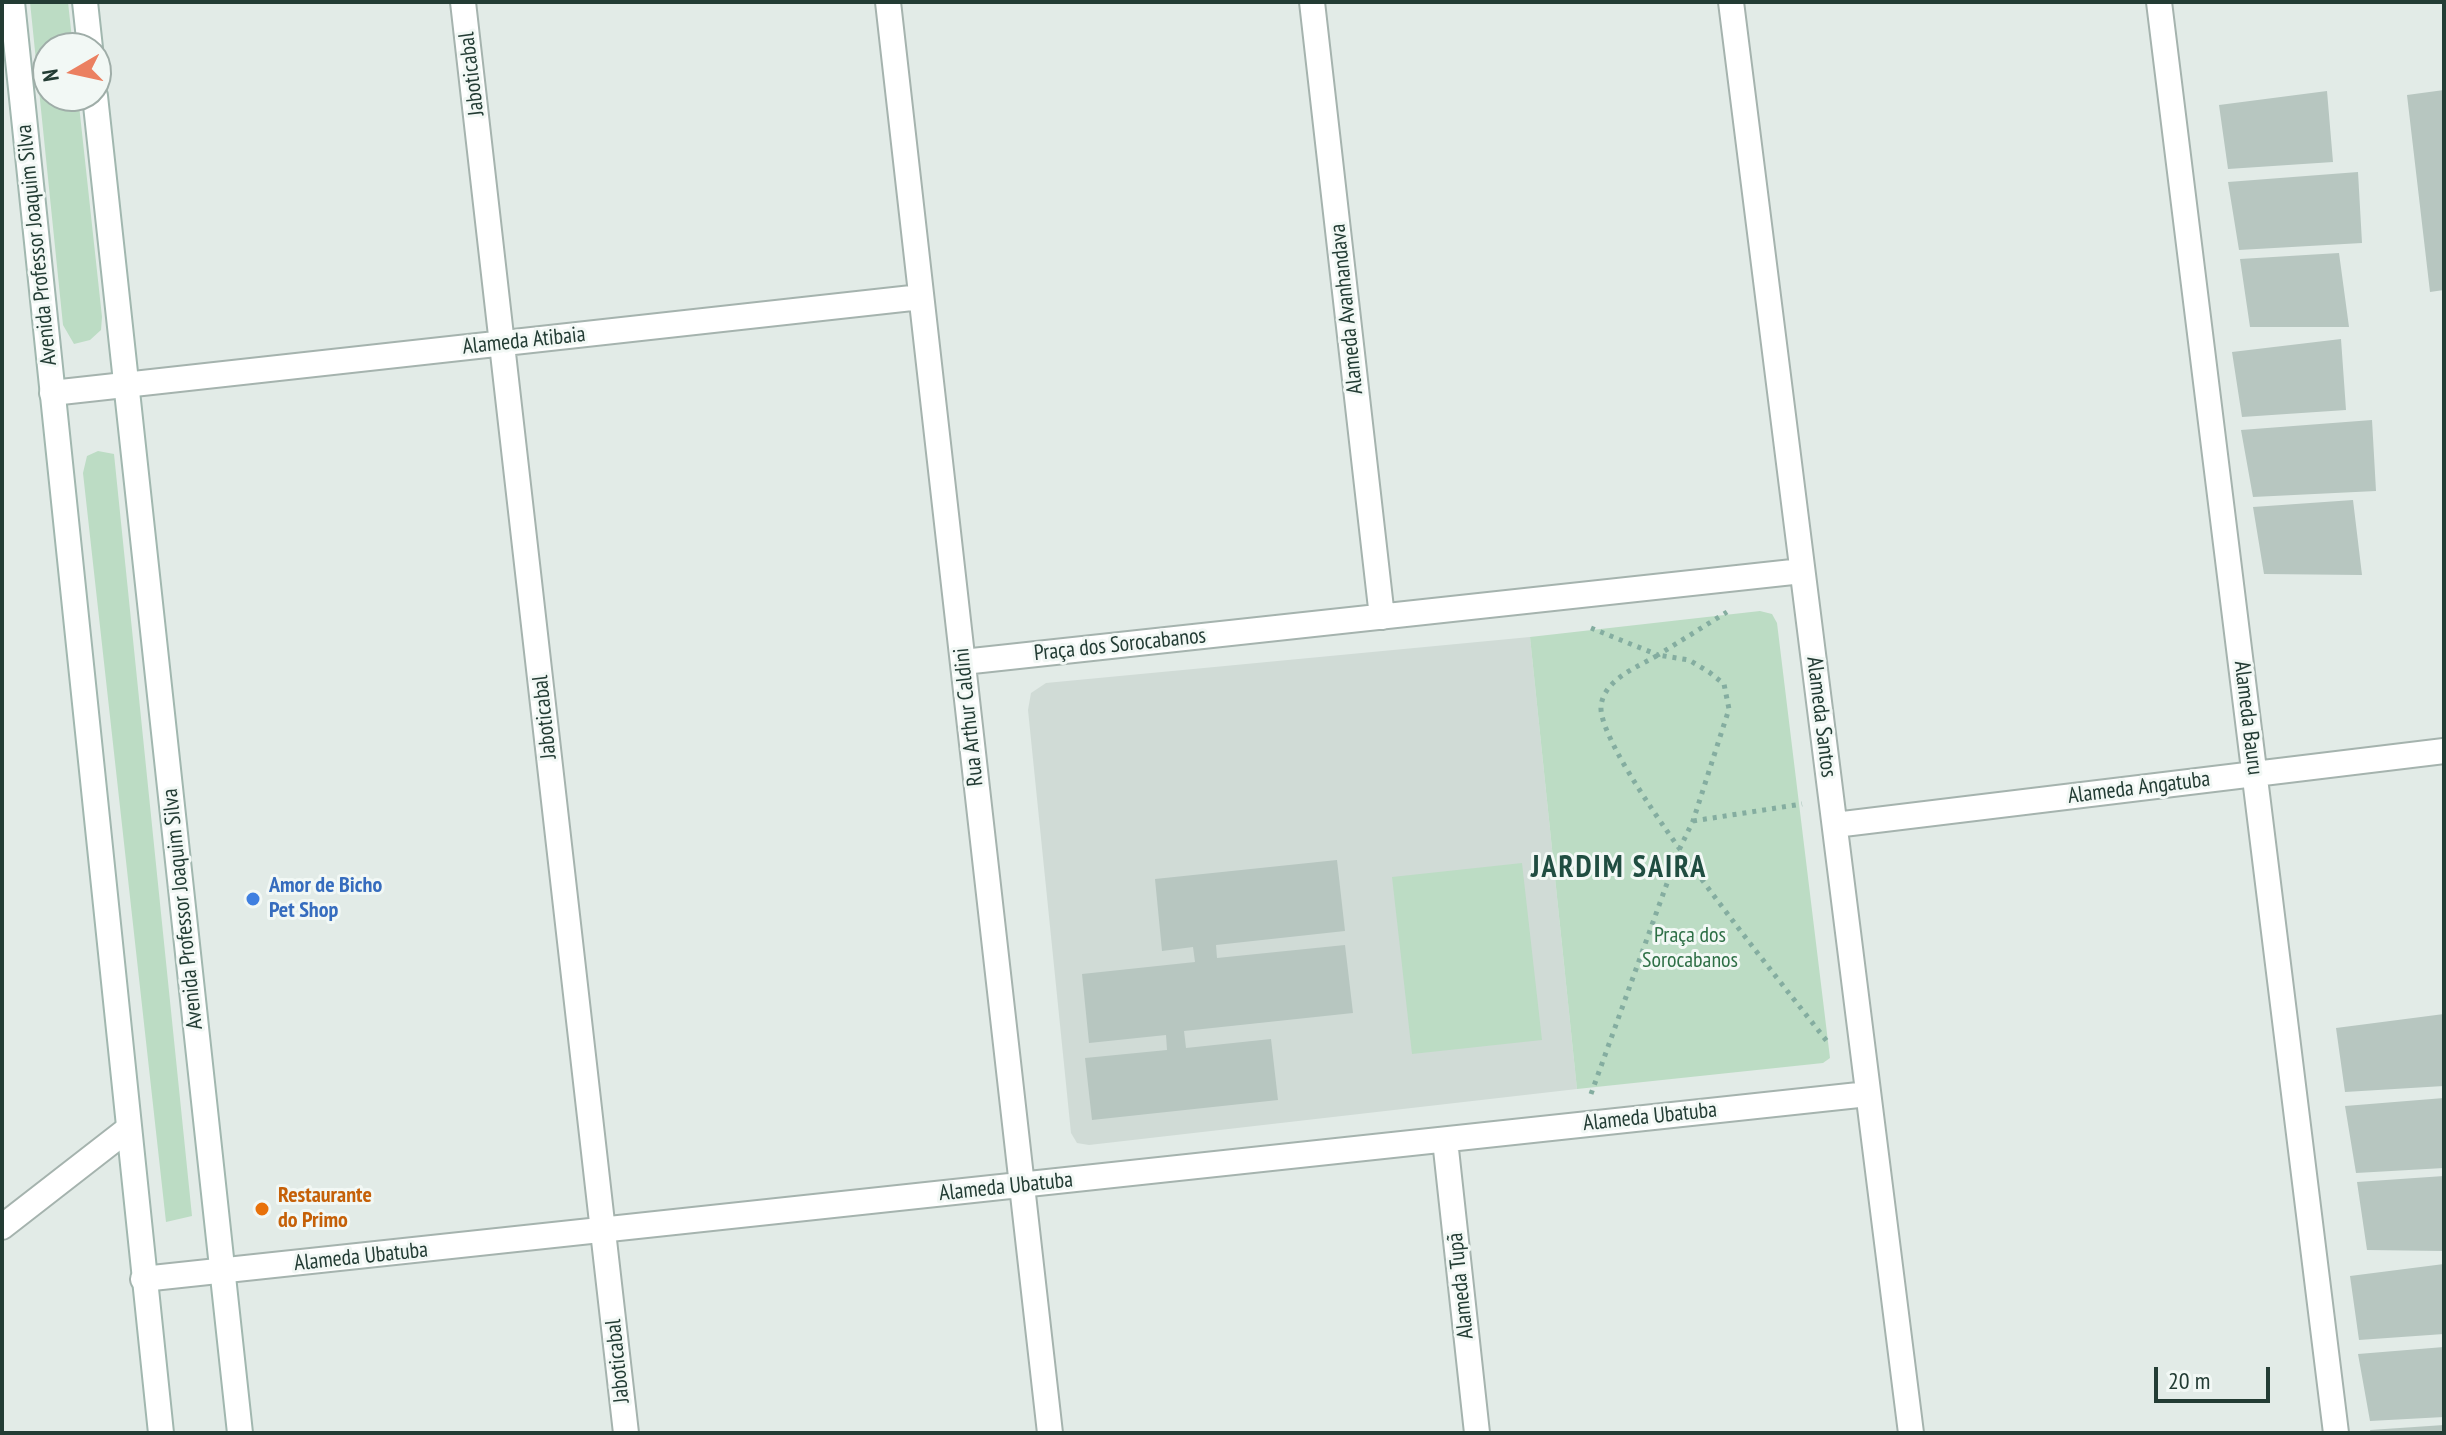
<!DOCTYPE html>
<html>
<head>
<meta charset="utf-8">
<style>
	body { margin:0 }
	#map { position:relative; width:2446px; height:1435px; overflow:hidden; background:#e2ebe7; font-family:"PT Sans Narrow",sans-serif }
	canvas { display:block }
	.frame { position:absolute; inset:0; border:4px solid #233c34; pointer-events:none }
	.north { position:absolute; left:32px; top:32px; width:80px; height:80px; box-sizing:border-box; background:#f2f8f5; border:2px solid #9fada8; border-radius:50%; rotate:261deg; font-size:22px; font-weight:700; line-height:32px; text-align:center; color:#233c34 }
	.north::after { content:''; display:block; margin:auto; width:28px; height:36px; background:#eb8061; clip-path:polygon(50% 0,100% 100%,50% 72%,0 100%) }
	.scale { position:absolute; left:2154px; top:1367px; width:116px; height:36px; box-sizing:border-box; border:4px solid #233c34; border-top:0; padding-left:10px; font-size:24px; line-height:28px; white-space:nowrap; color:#233c34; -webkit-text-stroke:6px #f2f8f5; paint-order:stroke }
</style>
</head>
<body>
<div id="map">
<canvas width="2446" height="1435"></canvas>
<div class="frame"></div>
<div class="north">N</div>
<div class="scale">20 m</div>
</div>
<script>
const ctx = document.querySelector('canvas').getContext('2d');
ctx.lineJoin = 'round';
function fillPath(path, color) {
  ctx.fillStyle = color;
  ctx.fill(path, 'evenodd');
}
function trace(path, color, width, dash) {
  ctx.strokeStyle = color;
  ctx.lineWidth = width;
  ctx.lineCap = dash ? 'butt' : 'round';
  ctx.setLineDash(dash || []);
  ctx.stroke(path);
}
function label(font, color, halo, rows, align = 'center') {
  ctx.font = font + ' "PT Sans Narrow",sans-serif';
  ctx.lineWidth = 6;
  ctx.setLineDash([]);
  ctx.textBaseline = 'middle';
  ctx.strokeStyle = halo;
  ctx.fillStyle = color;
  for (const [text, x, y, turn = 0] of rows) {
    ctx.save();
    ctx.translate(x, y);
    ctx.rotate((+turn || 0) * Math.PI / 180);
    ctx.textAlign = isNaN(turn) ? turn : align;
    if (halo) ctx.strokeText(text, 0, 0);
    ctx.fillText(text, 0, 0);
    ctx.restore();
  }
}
const built = new Path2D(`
	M1530,637L1577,1089L1089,1145L1077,1143L1071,1133L1028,710L1031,693L1046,683Z`);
const green = new Path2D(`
	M30,2H68L73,48H48V96H78L102,317L101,330L90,340L74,344L63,325Z
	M98,451L114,454L192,1216L166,1222L83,473L87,456Z
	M1760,611L1772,614L1777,623L1830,1058L1823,1063L1577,1089L1530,637Z
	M1522,863L1542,1040L1412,1054L1392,877Z`);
const building = new Path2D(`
	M2444,90V290L2430,292L2407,95Z
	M2327,91L2333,162L2228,169L2219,105Z
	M2358,172L2362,243L2239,250L2228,182Z
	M2339,253L2349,327H2250L2240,259Z
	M2341,339L2346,410L2242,417L2232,352Z
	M2372,420L2376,491L2253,497L2241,430Z
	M2353,500L2362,575L2264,574L2253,507Z
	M1337,860L1345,931L1216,945L1217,958L1345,945L1353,1013L1184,1031L1186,1048L1271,1039L1278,1100L1092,1120L1085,1058L1167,1050L1166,1035L1089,1043L1082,974L1195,962L1193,947L1162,951L1155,879Z
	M2444,1014V1086L2345,1092L2336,1028Z
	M2444,1098V1168L2356,1173L2345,1106Z
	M2444,1176V1251L2367,1250L2357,1182Z
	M2444,1264V1334L2359,1340L2350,1276Z
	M2444,1347V1417L2370,1421L2358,1354Z
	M2444,1425V1433H2371L2370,1430Z`);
const path = new Path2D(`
	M1591,628L1658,655L1727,612
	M1693,821L1802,804
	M1591,1094L1679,850L1693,821L1729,709L1724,684L1709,672L1689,660L1658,655C1638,667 1604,679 1601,706C1597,758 1789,992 1829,1044`);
const street = new Path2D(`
	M463,2L626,1433
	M888,2L1050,1433
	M1312,2L1382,617
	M1731,2L1911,1433
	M2159,2L2336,1433
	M52,393L921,297
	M963,662L1802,571
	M1835,825L2444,751
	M1445,1140L1477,1433
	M2,1227L128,1129
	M143,1279L1868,1094`);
const secondary = new Path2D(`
	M12,2L161,1433
	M85,2L90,48
	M95,96L240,1433`);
const markers = [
	[253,899,8,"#3f7fe0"],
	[262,1209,8,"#e8710a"]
];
const streetNames = [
	["Jaboticabal",472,74,-97],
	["Avenida Professor Joaquim Silva",37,245,-96],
	["Alameda Avanhandava",1347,309,-96],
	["Alameda Atibaia",524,341,-6],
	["Praça dos Sorocabanos",1120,645,-6],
	["Jaboticabal",545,717,-96],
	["Rua Arthur Caldini",969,717,-96],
	["Alameda Santos",1821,717,83],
	["Alameda Bauru",2248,718,83],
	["Alameda Angatuba",2139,788,-7],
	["Avenida Professor Joaquim Silva",183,909,-96],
	["Alameda Ubatuba",1650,1117,-6],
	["Alameda Ubatuba",1006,1187,-6],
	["Alameda Ubatuba",361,1257,-6],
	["Alameda Tupã",1461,1286,-96],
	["Jaboticabal",618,1361,-96]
];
const shopNames = [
	["Amor de Bicho",269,886],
	["Pet Shop",269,911]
];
const parkNames = [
	["Praça dos",1690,936],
	["Sorocabanos",1690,961]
];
const foodNames = [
	["Restaurante",278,1196],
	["do Primo",278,1221]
];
const districtNames = [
	["JARDIM SAIRA",1619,868]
];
fillPath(built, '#d0dbd6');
fillPath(green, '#bcdcc4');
fillPath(building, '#b7c6c0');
trace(street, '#a5b3ae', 28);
trace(secondary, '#a1b7af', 28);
trace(path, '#84ada0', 5, [4, 6]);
trace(street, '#fff', 24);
trace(secondary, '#fff', 24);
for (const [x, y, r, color] of markers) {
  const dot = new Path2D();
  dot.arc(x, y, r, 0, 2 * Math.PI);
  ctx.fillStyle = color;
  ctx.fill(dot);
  trace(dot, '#f2f8f5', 3);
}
label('22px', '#233c34', '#f2f8f5', streetNames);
label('bold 22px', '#366cbe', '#f2f8f5', shopNames, 'left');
label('22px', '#2f7047', '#f2f8f5', parkNames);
label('bold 22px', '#c56008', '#f2f8f5', foodNames, 'left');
ctx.letterSpacing = '2px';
label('bold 30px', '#204d41', '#f2f8f5', districtNames);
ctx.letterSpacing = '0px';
</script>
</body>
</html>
